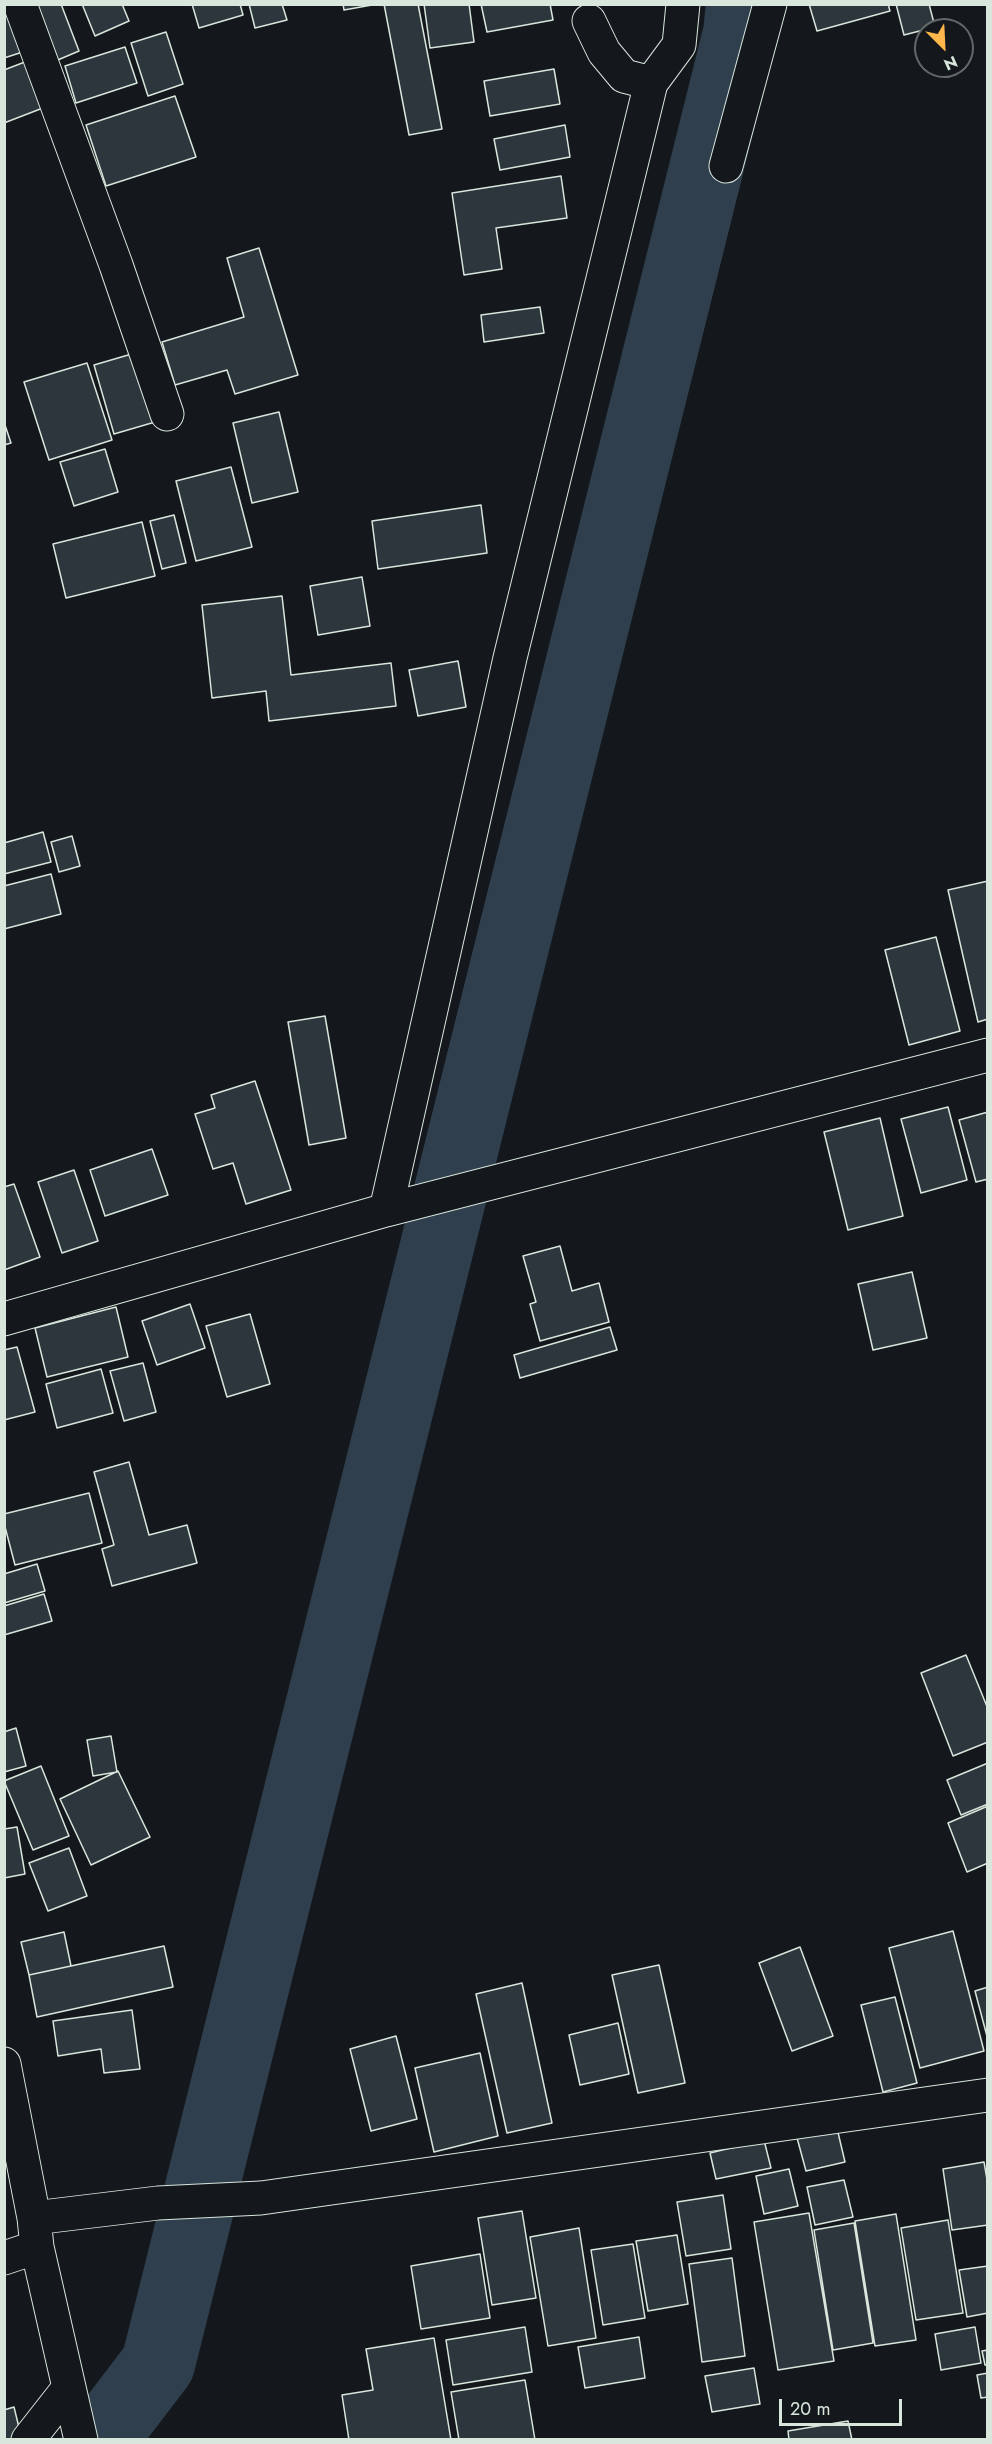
<!DOCTYPE html>
<html>
<head>
<meta charset="utf-8">
<style>
	body { margin:0 }
	#map { position:relative; width:992px; height:2444px; overflow:hidden; background:#14181c; font-family:Jost,sans-serif }
	canvas { display:block }
	.frame { position:absolute; inset:0; border:6px solid #d8e6dc; pointer-events:none }
	.north { position:absolute; left:914px; top:18px; width:60px; height:60px; box-sizing:border-box; background:#14181c; border:2px solid #626a69; border-radius:50%; rotate:156deg; font-size:16px; font-weight:700; line-height:24px; text-align:center; color:#d8e6dc }
	.north::after { content:''; display:block; margin:auto; width:21px; height:27px; background:#ffb74d; clip-path:polygon(50% 0,100% 100%,50% 72%,0 100%) }
	.scale { position:absolute; left:779px; top:2399px; width:123px; height:27px; box-sizing:border-box; border:3px solid #d8e6dc; border-top:0; padding-left:8px; font-size:18px; line-height:21px; white-space:nowrap; color:#d8e6dc; -webkit-text-stroke:4px #14181c; paint-order:stroke }
</style>
</head>
<body>
<div id="map">
<canvas width="992" height="2444"></canvas>
<div class="frame"></div>
<div class="north">N</div>
<div class="scale">20 m</div>
</div>
<script>
const ctx = document.querySelector('canvas').getContext('2d');
ctx.lineJoin = 'round';
function trace(path, color, width, dash) {
  ctx.strokeStyle = color;
  ctx.lineWidth = width;
  ctx.lineCap = dash ? 'butt' : 'round';
  ctx.setLineDash(dash || []);
  ctx.stroke(path);
}
function fillPath(path, color) {
  ctx.fillStyle = color;
  ctx.fill(path, 'evenodd');
}
const river = new Path2D(`
	M100,2440L158,2364L740,33L743,4`);
const building = new Path2D(`
	M4,4L29,50L4,58Z
	M30,4H61L79,51L53,62Z
	M82,4H122L129,21L95,36Z
	M192,4H240L243,15L199,28Z
	M249,4H282L287,20L255,28Z
	M343,4H372V5L344,10Z
	M384,4H418L442,129L409,135Z
	M424,4H469L474,42L430,48Z
	M481,4H550L553,20L487,32Z
	M809,4H888L890,11L817,31Z
	M896,4H929L935,27L904,35Z
	M166,32L183,84L148,96L131,43Z
	M125,47L137,83L76,103L65,66Z
	M30,60L48,106L4,123V70Z
	M554,69L560,104L490,116L484,81Z
	M175,96L196,157L106,186L86,125Z
	M565,125L570,157L500,170L494,139Z
	M561,176L567,218L496,228L502,269L464,275L452,193Z
	M259,248L298,375L235,394L227,370L175,385L162,342L244,317L227,258Z
	M540,307L544,333L484,342L481,315Z
	M135,353L155,422L114,434L94,365Z
	M87,363L112,440L49,460L24,382Z
	M279,412L298,492L252,503L233,423Z
	M4,422L11,443L4,445Z
	M105,449L118,492L74,506L60,462Z
	M231,467L252,547L196,561L176,481Z
	M481,505L487,553L378,569L372,521Z
	M174,515L186,563L162,569L150,521Z
	M142,522L155,576L66,598L53,544Z
	M362,577L370,626L318,635L310,586Z
	M282,596L291,675L391,663L396,706L269,721L266,691L212,698L202,605Z
	M458,661L466,707L418,716L409,670Z
	M43,832L51,862L4,874V843Z
	M72,836L80,866L59,872L51,842Z
	M51,874L61,914L4,929V886Z
	M988,881V1019L978,1022L948,890Z
	M936,937L960,1031L909,1045L885,950Z
	M325,1016L346,1138L309,1145L288,1022Z
	M255,1081L291,1190L246,1204L233,1163L213,1169L195,1114L215,1108L211,1095Z
	M948,1107L967,1180L921,1193L901,1119Z
	M988,1112V1179L976,1182L959,1120Z
	M880,1118L903,1216L848,1230L824,1132Z
	M152,1149L168,1195L105,1216L90,1170Z
	M74,1170L98,1241L62,1253L38,1182Z
	M14,1184L40,1257L4,1270V1187Z
	M560,1246L572,1291L599,1283L609,1322L540,1341L530,1304L536,1302L523,1256Z
	M912,1272L927,1338L873,1350L858,1284Z
	M190,1304L205,1348L157,1365L142,1321Z
	M116,1307L128,1357L47,1377L35,1328Z
	M250,1314L270,1384L227,1397L206,1326Z
	M610,1327L617,1350L520,1378L514,1355Z
	M17,1347L35,1412L4,1420V1350Z
	M143,1363L156,1412L124,1421L110,1371Z
	M101,1369L113,1413L57,1428L46,1384Z
	M129,1462L149,1535L187,1525L197,1563L112,1586L102,1549L114,1545L94,1472Z
	M89,1493L102,1543L15,1565L4,1523V1514Z
	M37,1564L45,1591L4,1603V1574Z
	M44,1594L52,1621L4,1635V1606Z
	M966,1655L988,1709V1742L953,1756L921,1673Z
	M16,1728L26,1766L4,1772V1732Z
	M111,1736L117,1772L93,1776L87,1740Z
	M988,1763V1804L961,1815L947,1780Z
	M41,1766L69,1836L33,1850L4,1781Z
	M118,1771L150,1837L91,1865L60,1799Z
	M988,1806V1863L967,1872L948,1823Z
	M17,1827L25,1874L4,1878V1829Z
	M69,1848L87,1896L48,1911L29,1863Z
	M953,1931L984,2051L920,2068L889,1948Z
	M64,1932L71,1966L29,1975L21,1942Z
	M164,1946L173,1987L37,2017L29,1975Z
	M800,1947L833,2036L792,2051L759,1963Z
	M659,1965L685,2083L638,2093L612,1975Z
	M522,1983L552,2123L507,2133L476,1994Z
	M988,1987V2040L975,1991Z
	M895,1997L917,2083L883,2092L861,2005Z
	M132,2010L140,2069L104,2073L101,2049L58,2056L53,2021Z
	M618,2023L629,2074L580,2085L569,2035Z
	M396,2036L417,2119L371,2131L350,2049Z
	M480,2053L498,2136L434,2152L415,2068Z
	M836,2124L845,2162L806,2171L796,2134Z
	M764,2140L771,2168L716,2179L710,2153Z
	M984,2162L988,2185V2225L952,2230L943,2169Z
	M789,2169L798,2206L764,2214L756,2176Z
	M844,2180L853,2217L815,2225L807,2187Z
	M723,2195L731,2249L686,2256L677,2202Z
	M522,2211L536,2298L492,2305L478,2218Z
	M809,2213L834,2361L778,2370L754,2222Z
	M896,2214L916,2340L875,2346L855,2221Z
	M948,2220L963,2313L916,2320L901,2228Z
	M854,2223L873,2343L833,2350L814,2230Z
	M579,2228L596,2338L548,2346L530,2237Z
	M677,2235L688,2304L648,2311L636,2241Z
	M633,2244L645,2318L603,2325L591,2250Z
	M480,2254L490,2318L421,2329L411,2266Z
	M732,2258L745,2356L702,2362L689,2264Z
	M988,2266V2313L967,2317L959,2270Z
	M525,2327L532,2372L453,2385L446,2340Z
	M975,2327L981,2363L941,2370L935,2334Z
	M639,2337L645,2378L585,2388L578,2347Z
	M434,2338L451,2440H349L342,2395L373,2390L366,2349Z
	M988,2350V2365H985L982,2351Z
	M754,2368L760,2404L712,2412L705,2376Z
	M988,2373V2397L981,2398L977,2375Z
	M525,2380L535,2440H459L451,2392Z
	M14,2407L22,2440H4V2410Z
	M848,2421L852,2440H789L788,2431Z`);
const minor = new Path2D(`
	M20,4L116,265L167,414
	M589,21L604,52L624,76L651,83L679,45L683,4
	M726,166L770,4
	M386,1210L510,658L651,83
	M4,1319L386,1210L988,1055
	M4,2064L34,2218L37,2247L81,2440
	M34,2218L158,2203L261,2198L988,2095
	M4,2258L37,2247
	M28,2440L68,2389`);
trace(river, '#2f3f4d', 74);
fillPath(building, '#2c363c');
trace(building, '#d8e6dc', 1.5);
trace(minor, '#d8e6dc', 35);
trace(minor, '#14181c', 33);
</script>
</body>
</html>
